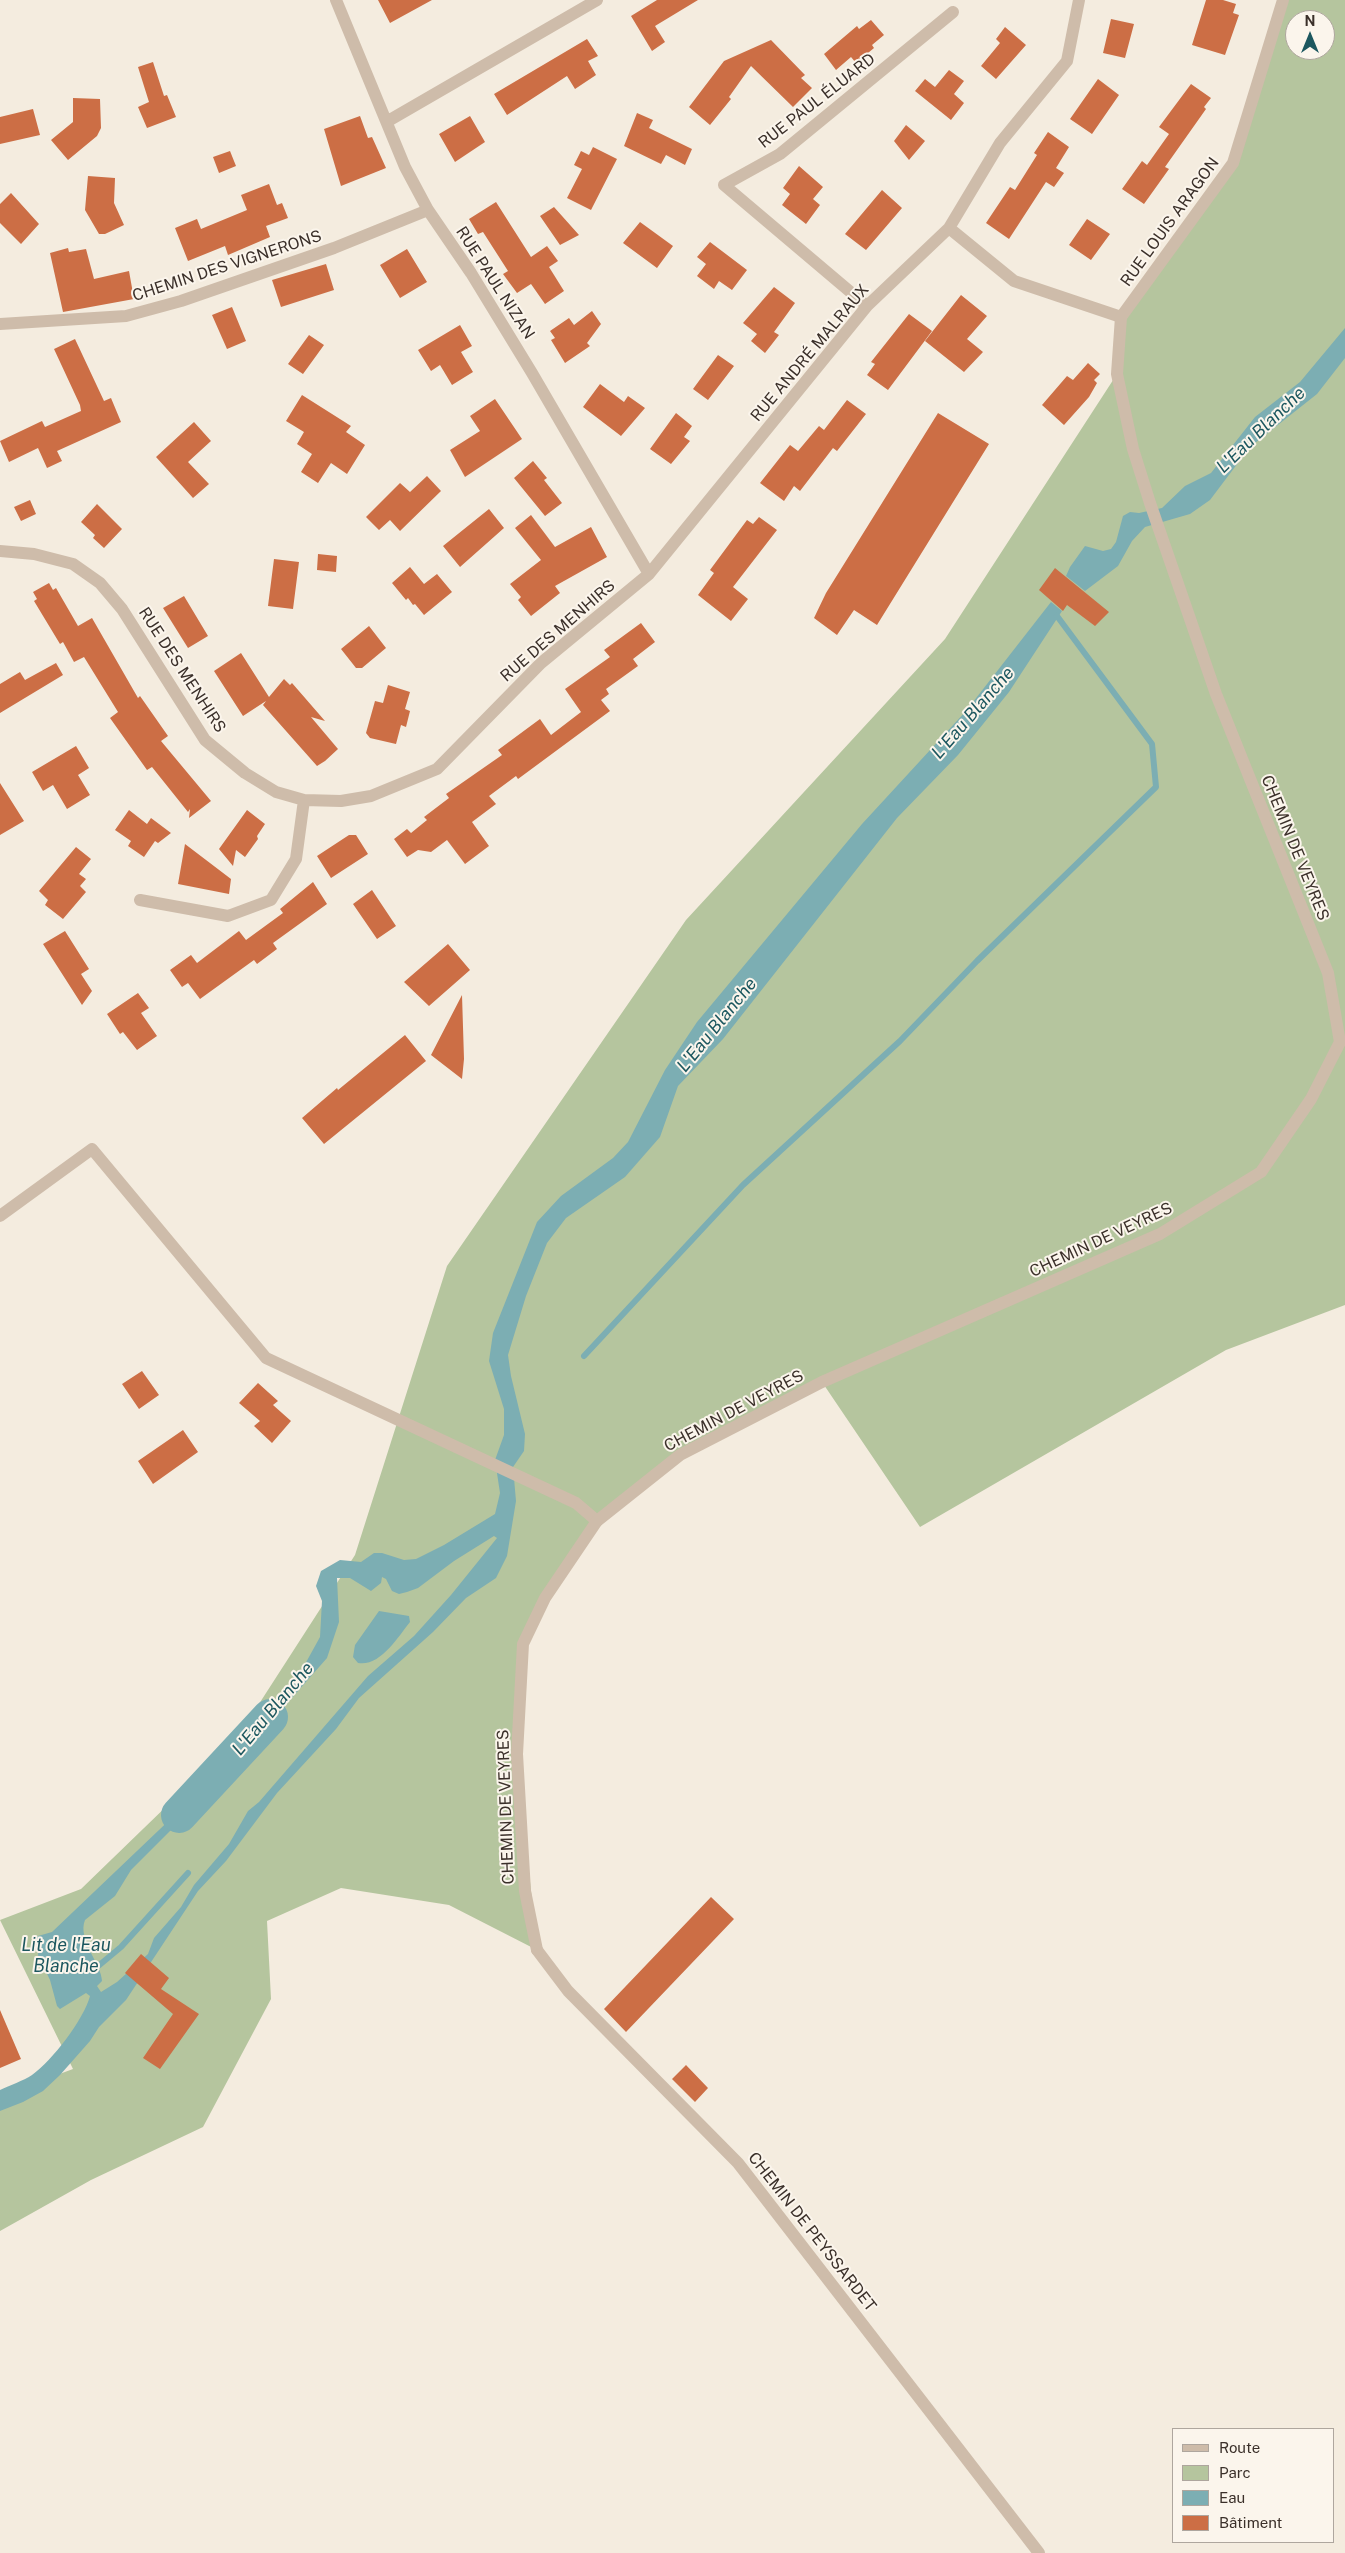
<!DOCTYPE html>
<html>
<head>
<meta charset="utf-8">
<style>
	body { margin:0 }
	#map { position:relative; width:1345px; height:2553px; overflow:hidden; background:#f4ecdf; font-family:"Public Sans",sans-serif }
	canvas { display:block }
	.legend { position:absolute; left:1172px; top:2428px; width:162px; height:115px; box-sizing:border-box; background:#fbf5ec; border:1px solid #aea69e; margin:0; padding:6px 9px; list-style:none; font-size:15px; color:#3b302a }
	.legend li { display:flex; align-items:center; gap:10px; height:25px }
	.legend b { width:25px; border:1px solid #aea69e }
	.north { position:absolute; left:1285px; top:10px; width:50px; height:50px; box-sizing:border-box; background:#fbf5ec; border:1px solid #aea69e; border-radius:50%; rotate:0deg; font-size:14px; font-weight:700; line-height:20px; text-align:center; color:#3b302a }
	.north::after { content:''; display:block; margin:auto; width:18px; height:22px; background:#1c575f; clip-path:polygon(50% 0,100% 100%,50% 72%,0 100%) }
</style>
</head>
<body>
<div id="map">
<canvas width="1345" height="2553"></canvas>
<ul class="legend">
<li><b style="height:6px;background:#cebcaa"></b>Route</li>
<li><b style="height:14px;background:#b5c59e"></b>Parc</li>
<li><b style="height:14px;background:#7caeb3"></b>Eau</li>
<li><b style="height:14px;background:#cc6e45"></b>Bâtiment</li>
</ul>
<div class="north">N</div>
</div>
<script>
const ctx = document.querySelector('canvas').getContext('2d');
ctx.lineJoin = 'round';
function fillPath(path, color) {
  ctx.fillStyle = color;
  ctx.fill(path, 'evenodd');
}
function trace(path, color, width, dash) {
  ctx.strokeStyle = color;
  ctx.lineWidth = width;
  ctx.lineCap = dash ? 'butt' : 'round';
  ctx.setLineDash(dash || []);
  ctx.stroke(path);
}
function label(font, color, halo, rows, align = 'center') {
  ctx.font = font + ' "Public Sans",sans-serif';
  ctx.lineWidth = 4;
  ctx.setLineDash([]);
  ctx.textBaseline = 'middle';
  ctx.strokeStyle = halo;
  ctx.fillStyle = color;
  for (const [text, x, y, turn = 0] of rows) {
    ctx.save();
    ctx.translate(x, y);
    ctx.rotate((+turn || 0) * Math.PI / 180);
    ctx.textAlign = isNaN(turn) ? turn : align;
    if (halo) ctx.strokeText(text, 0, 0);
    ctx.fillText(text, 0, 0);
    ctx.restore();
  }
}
const green = new Path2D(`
	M1283,0H1345V1305L1226,1350L920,1527L822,1382L680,1455L597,1521L523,1644L517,1754L537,1950L449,1905L341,1888L267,1921L271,1999L203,2127L91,2180L0,2231V2096L73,2069L0,1920L81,1889L237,1738L355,1555L447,1266L686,920L945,639L1117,374L1121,317L1233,163ZM1295,20H1325V50H1295Z`);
const water = new Path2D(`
	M1345,328V358L1317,394L1250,447L1210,500L1190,514L1145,527L1132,541L1118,566L1085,591L1066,576L1070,567L1085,546L1103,551L1111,549L1116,542L1123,516L1130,512L1139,513L1162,508L1185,486L1211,473L1255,417L1300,382Z
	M1051,602L1062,611L1009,692L958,755L897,818L723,1039L678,1086L660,1137L625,1177L566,1218L547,1243L526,1296L508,1355L511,1376L525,1434L524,1451L513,1467L516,1501L507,1556L496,1578L466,1598L433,1632L359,1698L336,1729L277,1793L226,1861L198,1891L126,2000L99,2027L90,2041L60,2075L43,2091L23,2102L0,2111V2090C10,2085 23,2081 32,2075C52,2061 84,2019 90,1996L86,1993L60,2009L57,2006L50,1980L38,1955L39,1946L34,1941L38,1936L52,1932L223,1769L248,1736L267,1718L304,1666L320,1637L322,1601L316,1586L321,1571L340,1560L361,1562L374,1553H382L404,1560L416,1559L444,1545L495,1514L500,1493L495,1460L504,1435V1409L489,1361L493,1333L537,1222L561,1196L613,1158L628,1142L665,1070L697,1022L862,824L966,711ZM494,1536L497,1538L451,1595L414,1636L368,1676L259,1802L248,1811L229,1844L194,1885L181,1907L154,1938L148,1954L117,1982L101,1992L97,1986L102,1981C102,1965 77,1939 85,1920L115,1896L131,1870L211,1790L327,1658L339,1622L337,1578H350L371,1591L381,1583L382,1577L386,1579L392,1591L399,1594L407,1592L418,1588L454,1561Z
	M379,1611L409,1616L410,1622C398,1637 380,1667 358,1663L353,1657L355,1645Z`);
const stream = new Path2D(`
	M584,1356L743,1185L900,1041L977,961L1156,787L1152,744L1057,616
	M91,1972L121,1947L188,1873`);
const river = new Path2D(`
	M179,1815L270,1717`);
const building = new Path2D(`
	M378,0H432L390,23Z
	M657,0H698L655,26L665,42L652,51L631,16Z
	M1206,0H1223L1236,4L1233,13L1239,15L1225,55L1192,45Z
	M1111,19L1134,24L1125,58L1103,53Z
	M871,20L884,35L872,45L874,48L856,63L851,57L836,70L824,54L857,26L859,29Z
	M1005,27L1026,45L996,79L981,66L1000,43L996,39Z
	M587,39L598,56L588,61L596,75L575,89L567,76L507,115L494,94Z
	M771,40L805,75L801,78L812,88L793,107L751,66L729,97L731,99L710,125L689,107L724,61Z
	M153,62L164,96L167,95L176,117L147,128L138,107L149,102L138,67Z
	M949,70L964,81L954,94L964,103L951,120L915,91L925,79L935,87Z
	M1098,79L1119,95L1092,134L1070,119Z
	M1191,84L1211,98L1204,107L1206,109L1165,167L1169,169L1144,204L1122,189L1142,161L1147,165L1169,134L1159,127Z
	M73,98L100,99L101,128L97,136L68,160L51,140L73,122Z
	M33,109L40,135L0,144V117Z
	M637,113L653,120L649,128L692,149L685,165L666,155L661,164L624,146Z
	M360,116L368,138L372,137L386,168L341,186L324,129Z
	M470,116L485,142L455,162L439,134Z
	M906,125L925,141L909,160L894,141Z
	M1048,132L1069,147L1056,168L1064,173L1054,187L1046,182L1009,239L986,223L1010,187L1015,190L1037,155L1034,153Z
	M593,147L617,159L591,210L567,198L582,169L574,165L581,151L589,155Z
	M230,151L236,166L219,173L213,157Z
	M799,166L823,187L813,199L820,205L806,224L782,205L790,194L783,188Z
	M88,176L115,178L114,203L124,225L105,234H99L85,210Z
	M269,184L277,205L282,203L288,218L266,226L270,237L228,255L225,246L188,261L175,228L197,219L201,229L247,210L241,195Z
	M882,190L902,208L866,250L845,234Z
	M11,193L39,224L21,244L0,223V204Z
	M496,202L531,257L547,246L558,261L549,267L564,291L545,304L531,284L517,293L503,274L508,271L483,232L478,234L469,219Z
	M554,207L579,235L560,245L540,216Z
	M1087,219L1110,234L1091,260L1069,245Z
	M640,222L673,246L657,268L623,243Z
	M710,242L747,270L732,290L719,281L714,289L697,276L706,264L697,257Z
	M68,248L69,252L86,249L94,279L129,271L134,299L63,312L50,253Z
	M407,249L427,282L400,298L380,265Z
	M326,264L334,290L281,307L272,280Z
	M774,287L795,303L774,332L779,335L765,353L751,341L757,334L743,323Z
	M961,295L987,316L967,339L983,352L964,372L925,341Z
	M232,307L246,341L227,349L212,315Z
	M592,311L601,324L587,343L590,346L565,363L551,340L555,338L550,331L569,318L574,325Z
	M909,314L932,331L888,390L867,375L875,364L871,362Z
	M460,325L472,346L461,352L473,372L452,385L440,365L431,371L418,350Z
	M309,335L324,345L303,374L288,364Z
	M75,339L104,401L111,398L121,422L57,451L62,461L47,468L38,448L9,462L0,441L42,421L45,427L81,411L80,405L54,349Z
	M718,355L734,366L708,400L693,389Z
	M1088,363L1100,374L1094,380L1097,383L1089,397L1064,425L1042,405L1067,376L1073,380Z
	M600,384L624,402L628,396L645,408L621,436L583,407Z
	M302,395L351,426L346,432L365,445L347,474L331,463L318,483L301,472L312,454L297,444L304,432L286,421Z
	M495,399L522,439L465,477L450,450L480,431L470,416Z
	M847,400L866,414L837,451L833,448L800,491L794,486L784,501L760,483L790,445L798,451L819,426L824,430Z
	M676,413L692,426L684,437L690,441L671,464L650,449Z
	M938,413L989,444L877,625L854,610L837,635L814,618L826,593Z
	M194,422L211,441L188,462L209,484L193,498L156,457Z
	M533,461L547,478L544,480L562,503L545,516L514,478Z
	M427,476L441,491L400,531L390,520L379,530L366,517L400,483L410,492Z
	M30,500L36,514L21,521L14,507Z
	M97,504L122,529L104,548L93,538L95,535L81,522Z
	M489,509L504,528L460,567L443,546Z
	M531,515L555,547L591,527L607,557L555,586L560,593L531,616L518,600L521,597L510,584L541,560L515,528Z
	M759,517L777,530L733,587L748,599L731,621L698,595L714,573L710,570L747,520L753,524Z
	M318,554L337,556L336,572L317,570Z
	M274,559L299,562L293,609L268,606Z
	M410,567L424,584L437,574L452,592L424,615L415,604L413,605L408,598L406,600L392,583Z
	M1055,568L1109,612L1095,626L1067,605L1063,611L1039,590Z
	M49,583L53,590L56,588L78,626L92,618L138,698L140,696L168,736L161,741L211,801L189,818L190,809L188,812L152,767L147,770L110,718L118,712L84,657L74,662L63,642L60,644L34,601L37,599L33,592Z
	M184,596L208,636L188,648L163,608Z
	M641,623L655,642L633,659L638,666L606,689L609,694L601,700L610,711L518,779L516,776L489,796L496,804L472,822L489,846L465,864L447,840L431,852L418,850L407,857L394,839L407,829L411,833L427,820L424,817L449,798L446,794L502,755L498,750L540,719L551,735L581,712L565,689L610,657L604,650Z
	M369,626L386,648L362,668H356L341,649Z
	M241,653L269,697L284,679L290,685L292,683L325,721L311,717L338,749L325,761L317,766L263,705L266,701L243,716L214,671Z
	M56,663L63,675L0,713V684L20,672L25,680Z
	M388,685L410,692L405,709L410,711L406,727L401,725L396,744L370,738L366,733L375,701L383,703Z
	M76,746L89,768L78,775L90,795L67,809L53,785L43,791L32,772Z
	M0,783L24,821L0,835Z
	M129,810L147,824L151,818L171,833L158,843L155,841L144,857L128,846L131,841L115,830Z
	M247,810L265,824L257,836L258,839L245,857L236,850L233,866L219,849Z
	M349,835H356L368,854L331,878L317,856Z
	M185,844L231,879L229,894L178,884Z
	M76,847L91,859L79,874L86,879L80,886L86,892L63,919L45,905L48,900L39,891Z
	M313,882L327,904L273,943L277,949L257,964L254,960L200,999L188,983L182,987L170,970L191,955L197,963L239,931L246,940L283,913L280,909Z
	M372,890L396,926L377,939L353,904Z
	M65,931L89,969L81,974L92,991L82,1005L43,944Z
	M448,944L470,970L429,1006L404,982Z
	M138,993L149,1008L141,1013L157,1036L137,1050L123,1032L120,1034L107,1014Z
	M462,995L464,1059L462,1079L431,1055Z
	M405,1035L426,1061L324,1144L302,1118L337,1088L338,1090Z
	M142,1371L159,1395L139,1409L122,1384Z
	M258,1383L278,1401L273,1405L291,1421L272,1443L254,1426L260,1421L239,1403Z
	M183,1430L198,1452L153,1484L138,1461Z
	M711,1897L734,1919L626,2032L604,2009Z
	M141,1954L169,1978L161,1989L199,2014L160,2069L143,2058L173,2014L125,1973Z
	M0,2010L21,2059L0,2068Z
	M686,2065L708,2088L695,2102L672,2079Z`);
const minor = new Path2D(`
	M336,0L405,167L428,210L471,273L532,373L649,574
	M388,121L597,0
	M949,228L1014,281L1121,317
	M867,306L724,185L780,154L953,12
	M0,324L126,316L181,301L334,248L428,210
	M0,551L34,554L73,564L100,583L122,609L205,740L245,773L276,792L304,800L341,801L371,796L437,769L541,663L649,574L867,306L949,228L1000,143L1067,61L1079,0
	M140,900L228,916L271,900L296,859L304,800
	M0,1216L92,1149L266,1358L576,1503L597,1521
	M537,1950L568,1991L738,2163L1039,2553`);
const tertiary = new Path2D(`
	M537,1950L525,1891L517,1754L523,1644L545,1598L597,1521L680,1455L822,1382L1160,1234L1261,1172L1311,1099L1340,1042L1328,973L1216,694L1150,503L1133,449L1117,374L1121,317L1233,163L1283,0`);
const streetNames = [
	["RUE PAUL ÉLUARD",817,101,-38],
	["RUE LOUIS ARAGON",1170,222,-54],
	["CHEMIN DES VIGNERONS",227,266,-18],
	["RUE PAUL NIZAN",495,283,57],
	["RUE ANDRÉ MALRAUX",810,353,-50],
	["RUE DES MENHIRS",558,631,-41],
	["RUE DES MENHIRS",182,670,57],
	["CHEMIN DE VEYRES",1295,848,68],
	["CHEMIN DE VEYRES",1101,1240,-25],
	["CHEMIN DE VEYRES",734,1411,-28],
	["CHEMIN DE VEYRES",506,1807,-92],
	["CHEMIN DE PEYSSARDET",812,2232,52]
];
const waterNames = [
	["L'Eau Blanche",1261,430,-44],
	["L'Eau Blanche",973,713,-49],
	["L'Eau Blanche",717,1025,-51],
	["L'Eau Blanche",273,1709,-50],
	["Lit de l'Eau",66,1945],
	["Blanche",66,1966]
];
fillPath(green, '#b5c59e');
fillPath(water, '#7caeb3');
trace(stream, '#7caeb3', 6);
trace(river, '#7caeb3', 36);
fillPath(building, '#cc6e45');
trace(minor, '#cebcaa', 12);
trace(tertiary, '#cebcaa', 12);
label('16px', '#3b302a', '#fbf5ec', streetNames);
label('italic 18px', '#1c575f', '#fbf5ec', waterNames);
</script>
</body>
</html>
